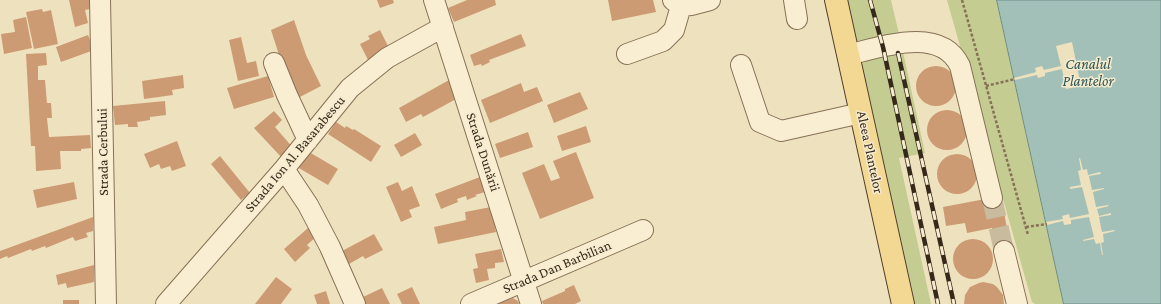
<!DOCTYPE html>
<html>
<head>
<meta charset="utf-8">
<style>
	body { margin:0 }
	canvas { display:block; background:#eee1be }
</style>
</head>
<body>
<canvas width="1161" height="304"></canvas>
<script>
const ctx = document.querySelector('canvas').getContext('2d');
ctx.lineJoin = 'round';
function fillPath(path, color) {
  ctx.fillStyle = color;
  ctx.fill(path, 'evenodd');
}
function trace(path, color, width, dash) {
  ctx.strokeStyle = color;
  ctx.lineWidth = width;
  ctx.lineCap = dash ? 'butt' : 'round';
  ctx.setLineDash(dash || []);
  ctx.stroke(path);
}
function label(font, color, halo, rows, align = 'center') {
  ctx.font = font + ' "Crimson Pro",serif';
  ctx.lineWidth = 3;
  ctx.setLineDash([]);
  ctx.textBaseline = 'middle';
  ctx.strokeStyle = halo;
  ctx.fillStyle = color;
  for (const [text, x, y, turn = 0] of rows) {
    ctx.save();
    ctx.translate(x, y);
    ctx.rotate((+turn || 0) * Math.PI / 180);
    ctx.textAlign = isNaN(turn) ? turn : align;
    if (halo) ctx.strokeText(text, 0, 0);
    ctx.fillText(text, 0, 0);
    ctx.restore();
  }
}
const green = new Path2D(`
	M846,0H891L899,34L860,42L854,39Z
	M947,0H997L1064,304H1035L1032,302Z
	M903,52L925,153L899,158L931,304H912L861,70L862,64L867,61Z`);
const water = new Path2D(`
	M997,0H1161V304H1064Z`);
const pier = new Path2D(`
	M1072,42L1081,86L1066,89L1062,69L1045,73V76L1038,78L1037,75L1015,80L1014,78L1036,72L1035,68L1042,66L1044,70L1061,66L1056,46Z
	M1079,158H1080L1083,170L1087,169L1088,175L1100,172L1101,174L1089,176L1092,190L1104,188V189L1093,192L1096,207L1108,205L1109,206L1097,209L1099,216L1111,213V215L1099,217L1102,232L1114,230L1115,231L1103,234L1104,242L1101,243L1103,255H1102L1100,243L1096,244L1094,239L1083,241V240L1094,237L1089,217L1071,220V224L1064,225L1063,221L1047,225L1046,222L1063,219L1062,216L1069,214L1070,218L1089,214L1082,187L1070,189V187L1081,185L1078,171L1081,170Z`);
const building = new Path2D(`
	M69,0H93V3L89,4L90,9L85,10L88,23L75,27Z
	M377,0H393L394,3L380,8Z
	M467,0H495L496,5L454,22L448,8Z
	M608,0H653L656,12L612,21Z
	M42,9L43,12L51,10L58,44L34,49L26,12Z
	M26,17L32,48L4,54L1,34L15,32L13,20Z
	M294,20L306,55L321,86L298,98L281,61L271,30Z
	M380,30L390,50L369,62L360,44L370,39L368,36Z
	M521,34L526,46L489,60L490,62L482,66L481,64L474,66L470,55Z
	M88,35L94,50L61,62L56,47Z
	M241,37L247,63L256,61L259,76L238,81L229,40Z
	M46,53L47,65L38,66V80H45L47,103H51L52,118H47L49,137L90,135L91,148L81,149V151H60L61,169L36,171L35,146H31L26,54Z
	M916 86a20 20 0 1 1 40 0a20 20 0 1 1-40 0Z
	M183,75L184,88L172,90L173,95L144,99L142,81Z
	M268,76L274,97L234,109L227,88Z
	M449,80L458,98L423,117L421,114L406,122L399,108Z
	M521,83L524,92L537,87L543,101L490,123L481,100Z
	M580,92L588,109L554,123L547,105Z
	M165,101L166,115L150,117V120L137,122L138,127H128V124L115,125L113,106Z
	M927 130a20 20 0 1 1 40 0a20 20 0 1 1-40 0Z
	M274,111L282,120L275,127L294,149L283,159L254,128Z
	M336,122L345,128L346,126L353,130L354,129L381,146L371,162L328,134Z
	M586,126L591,142L562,151L557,136Z
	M528,132L533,147L500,158L495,144Z
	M415,133L422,145L401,157L394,145Z
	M177,141L186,166L172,171L170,166L161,169L159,164L150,168L144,154Z
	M309,152L338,169L328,185L297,167Z
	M576,152L594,198L540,219L522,173L544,164L551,181L560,178L553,161Z
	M937 174a20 20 0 1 1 40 0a20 20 0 1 1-40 0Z
	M220,156L250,193L241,200L211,164Z
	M480,177L485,192L475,195L477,196L467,200L466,196L457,199L458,202L441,209L435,194Z
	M74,182L77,199L37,208L33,190Z
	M398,182L402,191L412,186L420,206L409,210L412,217L401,222L386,187Z
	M1001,196L1011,250L996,252L992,228L967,233L965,223L946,226L943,207Z
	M491,207L496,232L438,244L434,227L466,220L465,212Z
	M93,217V231L86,233L88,237L75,241L73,237L46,248L45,246L32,251L31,249L8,258L7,256L0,259V251Z
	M308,228L316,237L307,245L310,248L295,262L284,249Z
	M374,234L383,250L365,259L363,256L349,264L342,251Z
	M953 259a20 20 0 1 1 40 0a20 20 0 1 1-40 0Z
	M501,249L504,262L495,263V268L487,269L489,280L476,283L473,269L478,268L475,254Z
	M94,265V282L67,288L66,283L58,285L56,275Z
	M276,277L292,289L281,304H255Z
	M983,282L993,284L997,287L1003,295L1004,304H964L965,295L970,287L979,283Z
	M574,285L581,301L575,304H543L542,301L565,291V289Z
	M412,287L420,304H402L397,294Z
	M382,288L390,304H364L361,298Z
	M326,291L330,304H317L314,295Z
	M513,298L518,301L519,304H497Z
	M63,300H79V304H63Z`);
const minorTunnel = new Path2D(`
	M992,198L1004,251`);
const path = new Path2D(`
	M962,0L1028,235
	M986,86L1015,79
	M1026,227L1047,224`);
const minor = new Path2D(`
	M100,0L106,304
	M434,0L531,304
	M673,0L681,6L691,5L710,0
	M794,0L797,19
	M627,54L663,41L674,30L681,6
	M848,55C881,47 941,25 960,66L992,198
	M274,63L287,95L308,140
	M741,65L760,122L781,131L861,113
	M284,169L308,205L330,247L355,304
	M1004,251L1017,304
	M166,304L284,169L350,88L387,58L443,27
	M471,304L643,230`);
const major = new Path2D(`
	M836,0L903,304`);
const rail = new Path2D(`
	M870,0L883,47L938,304
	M898,53L954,304`);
const streetNames = [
	["Strada Cerbului",103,152,-91],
	["Strada Dunării",483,152,72],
	["Aleea Plantelor",870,152,78],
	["Strada Ion Al. Basarabescu",295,154,-50],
	["Strada Dan Barbilian",557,267,-23]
];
const waterNames = [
	["Canalul",1088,64],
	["Plantelor",1088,81]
];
fillPath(green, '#c4cc92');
fillPath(water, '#a2c0b8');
trace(water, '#698d85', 1);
fillPath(pier, '#eee1be');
fillPath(building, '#cd9b73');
trace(minorTunnel, '#c9bc9e', 20, [20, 10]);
trace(minor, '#877157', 22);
trace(major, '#543f2b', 24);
trace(path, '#877157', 2.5, [3, 2]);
trace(minor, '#f9eed1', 20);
trace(major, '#f3d894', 22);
trace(rail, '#36291c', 4.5);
trace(rail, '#f6ebce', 3, [9]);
label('14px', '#36291c', '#f6ebce', streetNames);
label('italic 15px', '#2a5654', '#f6ebce', waterNames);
</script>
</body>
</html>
